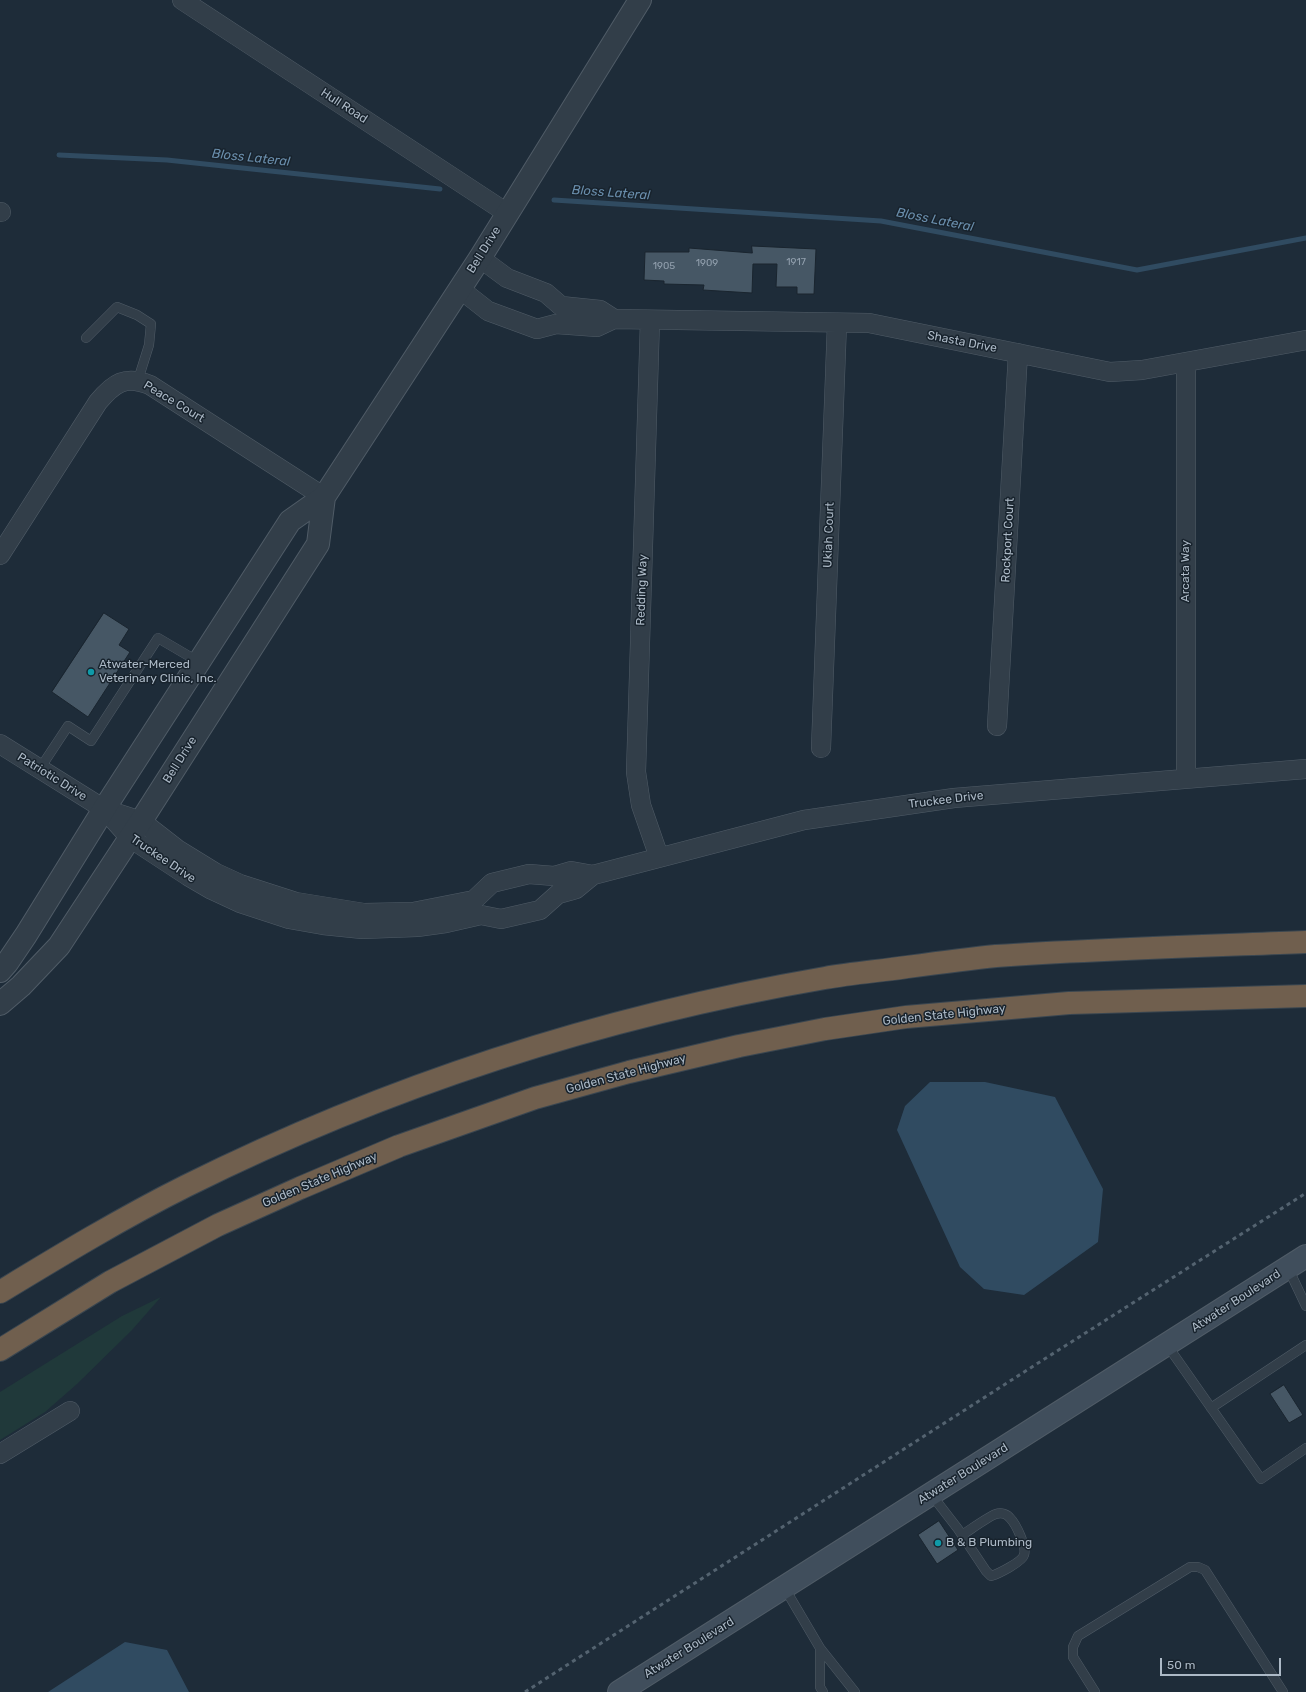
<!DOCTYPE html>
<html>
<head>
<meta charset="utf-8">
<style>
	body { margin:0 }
	#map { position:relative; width:1306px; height:1692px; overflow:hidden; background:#1e2c39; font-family:Rubik,sans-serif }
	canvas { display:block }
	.scale { position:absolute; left:1160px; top:1658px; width:121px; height:18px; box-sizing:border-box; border:2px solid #acb9c6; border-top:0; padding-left:5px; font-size:12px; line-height:14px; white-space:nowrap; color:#acb9c6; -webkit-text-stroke:3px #18232d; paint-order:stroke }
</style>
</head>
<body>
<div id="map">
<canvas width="1306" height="1692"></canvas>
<div class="scale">50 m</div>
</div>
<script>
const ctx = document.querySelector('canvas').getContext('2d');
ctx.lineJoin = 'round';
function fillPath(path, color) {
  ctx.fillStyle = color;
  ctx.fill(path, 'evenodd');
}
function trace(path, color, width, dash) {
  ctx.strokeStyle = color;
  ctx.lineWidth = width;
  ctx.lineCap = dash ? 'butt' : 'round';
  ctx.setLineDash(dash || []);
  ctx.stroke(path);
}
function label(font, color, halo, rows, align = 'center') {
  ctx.font = font + ' Rubik,sans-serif';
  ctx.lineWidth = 3;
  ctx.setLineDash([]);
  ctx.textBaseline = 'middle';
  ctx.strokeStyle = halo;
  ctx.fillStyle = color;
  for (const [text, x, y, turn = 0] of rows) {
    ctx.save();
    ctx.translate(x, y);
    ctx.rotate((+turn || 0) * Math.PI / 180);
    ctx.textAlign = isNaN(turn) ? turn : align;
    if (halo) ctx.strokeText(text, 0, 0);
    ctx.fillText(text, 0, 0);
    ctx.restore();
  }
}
const green = new Path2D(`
	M161,1297L132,1330L77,1384L45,1412L0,1440V1392L122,1316Z`);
const water = new Path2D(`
	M930,1082H985L1055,1097L1103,1189L1098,1242L1024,1295L984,1289L960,1267L897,1130L905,1106Z
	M125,1642L167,1650L189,1692H48Z`);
const stream = new Path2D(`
	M59,155L167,160L440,189
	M554,200L881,221L1137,270L1306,238`);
const building = new Path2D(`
	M752,246L816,249L814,294H797V287H776L777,264H753L752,293L703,290L704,285L664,284V281L644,280L645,252H689V248L752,253Z
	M104,613L129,629L119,645L130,652L88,717L52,692Z
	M1284,1385L1303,1415L1289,1423L1270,1394Z
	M939,1521L958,1550L937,1564L918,1535Z`);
const service = new Path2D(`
	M86,338L117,307L137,315L151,324L149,345L138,380
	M39,770L68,726L91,741L158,638L199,662
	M1288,1268L1306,1306
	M1167,1345L1261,1479L1306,1448
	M1211,1408L1306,1345
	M931,1494L958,1529L986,1571L991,1576C998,1574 1022,1562 1024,1555C1027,1547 1016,1524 1010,1518C1007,1514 1001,1512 996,1514C989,1516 970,1530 962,1535
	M784,1587L820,1648L855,1692
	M820,1648V1687L823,1692
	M1095,1692L1073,1657V1647L1078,1636L1190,1567H1198L1205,1570L1283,1692`);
const minor = new Path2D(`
	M182,0L507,213
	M0,212H1
	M480,258L507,278L546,293L561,306L600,310L614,319
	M460,289L488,311L537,329L556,324L597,327L614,319L869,323L1110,372L1142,370L1306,340
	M650,320L636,772L641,805L659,857
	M0,555L98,402C114,383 125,375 150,385L324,497
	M997,726L1018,353
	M0,744L104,809L141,821L177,849L216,873L240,884L296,902L364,913L413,912L474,900L492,883L529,874L554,876L571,871L593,875
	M821,748L837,323
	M1186,779V363
	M104,809L130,838L188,876L212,890L240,903L289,919L323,925L362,929L417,927L446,923L481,915L501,919L540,910L558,894L576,889L593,875L804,820L954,798L1306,769
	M0,1454L70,1411`);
const tertiary = new Path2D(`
	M0,971L7,963L26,935L104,809L290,521L324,497L480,258L640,0
	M0,1004L21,986L59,946L141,821L318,544L324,497`);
const secondary = new Path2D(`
	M619,1692L1306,1256`);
const motorway = new Path2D(`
	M0,1292C61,1255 122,1218 186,1186C387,1086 604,1016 825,978C852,973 880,971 907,967C937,963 967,959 996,956C1099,949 1203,946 1306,942
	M0,1350L110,1282L218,1225L300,1188L399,1146L535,1098L629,1072L739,1046L825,1029L906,1017L1069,1003L1306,996`);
const rail = new Path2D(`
	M525,1692L1035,1365L1306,1193`);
const markers = [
	[91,672,4,"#0f9aa8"],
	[938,1543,4,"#0f9aa8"]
];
const numberNames = [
	["1917",796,262],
	["1909",707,263],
	["1905",664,266]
];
const streetNames = [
	["Hull Road",344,106,33],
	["Bell Drive",484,250,-58],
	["Shasta Drive",962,342,11],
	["Peace Court",174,402,31],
	["Ukiah Court",829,535,-88],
	["Rockport Court",1008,540,-87],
	["Arcata Way",1186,571,-90],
	["Redding Way",642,590,-88],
	["Bell Drive",180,760,-58],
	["Patriotic Drive",52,777,32],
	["Truckee Drive",946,800,-7],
	["Truckee Drive",163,859,34],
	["Golden State Highway",944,1015,-6],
	["Golden State Highway",626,1074,-15],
	["Golden State Highway",320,1180,-23],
	["Atwater Boulevard",1236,1301,-33],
	["Atwater Boulevard",963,1474,-32],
	["Atwater Boulevard",689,1648,-32]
];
const poiNames = [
	["Atwater-Merced",99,665],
	["Veterinary Clinic, Inc.",99,679],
	["B & B Plumbing",946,1543]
];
const waterNames = [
	["Bloss Lateral",251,158,6],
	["Bloss Lateral",611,193,4],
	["Bloss Lateral",935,220,11]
];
fillPath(green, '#20393a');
fillPath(water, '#304b61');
trace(stream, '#304b61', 5);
fillPath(building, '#465765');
trace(building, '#1a252f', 1);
trace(service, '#505c67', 10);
trace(minor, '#505c67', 20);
trace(tertiary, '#505c67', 24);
trace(secondary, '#505c67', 24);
trace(motorway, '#3a4650', 24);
trace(service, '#323e49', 9);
trace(minor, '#323e49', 19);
trace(tertiary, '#323e49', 22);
trace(secondary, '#404e5c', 22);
trace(motorway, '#705f4e', 22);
trace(rail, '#546370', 3, [4, 4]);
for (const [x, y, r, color] of markers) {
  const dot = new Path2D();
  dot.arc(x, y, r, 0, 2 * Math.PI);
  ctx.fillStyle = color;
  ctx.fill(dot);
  trace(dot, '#18232d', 1.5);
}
label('10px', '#92a0ae', null, numberNames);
label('12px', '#acb9c6', '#18232d', streetNames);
label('12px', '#acb9c6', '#18232d', poiNames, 'left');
label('italic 13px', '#6a8eac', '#18232d', waterNames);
</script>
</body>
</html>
